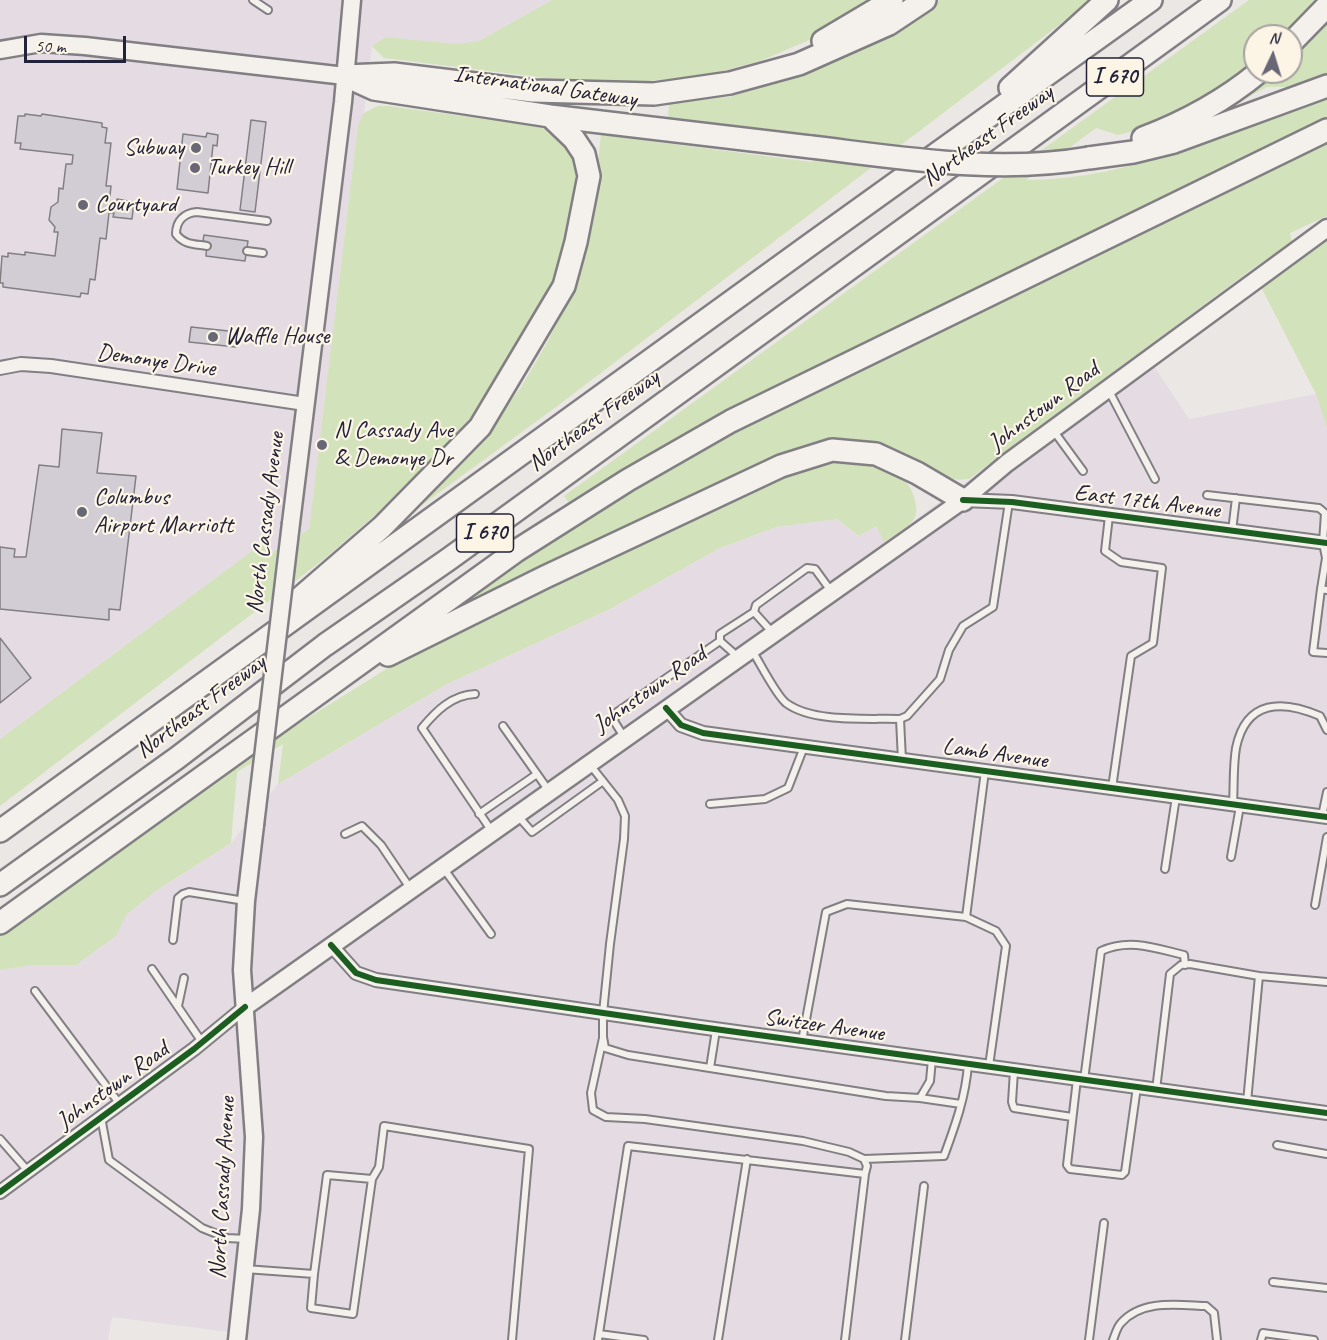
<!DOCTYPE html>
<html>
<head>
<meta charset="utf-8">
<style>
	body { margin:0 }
	#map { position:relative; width:1327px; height:1340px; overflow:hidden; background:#ebe7e5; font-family:Caveat,sans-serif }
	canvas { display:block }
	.north { position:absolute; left:1243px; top:24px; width:60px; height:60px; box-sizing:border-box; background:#fcf5e5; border:2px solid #a5a1a1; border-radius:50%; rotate:4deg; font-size:16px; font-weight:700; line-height:24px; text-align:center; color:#22223b }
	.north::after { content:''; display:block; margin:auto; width:21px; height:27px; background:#686776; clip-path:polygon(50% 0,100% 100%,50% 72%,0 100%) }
	.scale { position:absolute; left:24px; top:36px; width:102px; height:27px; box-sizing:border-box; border:3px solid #22223b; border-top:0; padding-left:8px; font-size:18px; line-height:21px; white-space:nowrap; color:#22223b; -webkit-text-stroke:4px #fcf5e5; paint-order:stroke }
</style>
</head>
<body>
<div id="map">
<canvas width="1327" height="1340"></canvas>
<div class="north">N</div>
<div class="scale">50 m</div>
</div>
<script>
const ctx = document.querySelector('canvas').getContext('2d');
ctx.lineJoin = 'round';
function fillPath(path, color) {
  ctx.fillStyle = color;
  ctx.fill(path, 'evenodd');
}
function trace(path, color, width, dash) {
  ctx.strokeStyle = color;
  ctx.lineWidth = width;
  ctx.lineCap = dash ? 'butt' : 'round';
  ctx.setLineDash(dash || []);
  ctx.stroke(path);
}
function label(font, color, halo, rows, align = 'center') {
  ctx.font = font + ' Caveat,sans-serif';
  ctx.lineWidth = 4.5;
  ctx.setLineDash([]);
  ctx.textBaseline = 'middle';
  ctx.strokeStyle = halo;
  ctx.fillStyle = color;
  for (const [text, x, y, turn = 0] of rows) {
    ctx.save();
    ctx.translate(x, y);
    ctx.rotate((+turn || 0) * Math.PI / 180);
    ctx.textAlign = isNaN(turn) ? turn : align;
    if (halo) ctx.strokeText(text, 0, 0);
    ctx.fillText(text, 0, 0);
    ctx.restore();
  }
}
const built = new Path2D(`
	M0,0H552L479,41L457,44L386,37L372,46L364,113L358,125L309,529L266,557L267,540L0,739Z
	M1144,351L1189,419L1316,394L1327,428V1340H237V1333L112,1317L108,1340H0V970L33,965H76L116,936L125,915L157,890L231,843L278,784L447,684L610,609L720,548L776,527L837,519L859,536L876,526L885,542Z`);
const green = new Path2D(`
	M552,0H877L828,32L760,61L696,78L628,82L546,78L384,58L372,46L386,37L457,44L479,41Z
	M940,0H1092L556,407L422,505L418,501L467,456L520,389L548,341L578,279L589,240L601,135L812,162L843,138L668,117L669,103L729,97L788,79L841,57L910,20Z
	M1249,0H1326L1289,36H1255V67L1214,97L1145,128L1118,135L1096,128L1026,180C1132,180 1230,131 1327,94V122L571,506L564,496Z
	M1327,23V76L1299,87H1267L1246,98L1275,72H1291V58Z
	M378,106H389L542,127L552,131L570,151L576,169L572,218L550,290L490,395L467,425L418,478L324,559L0,806V739L268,539L267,556L309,529L358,125L364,113Z
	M1327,141V216L1290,233L1292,242L1252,269L969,479C943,482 935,471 915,459C870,433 832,436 785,454L446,616L443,611L650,476L765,413Z
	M1327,240V428L1316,394L1261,287Z
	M836,458C864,462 905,464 914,497C916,505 918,512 914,519C908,528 893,536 884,542L876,526L859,536L837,519L776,527L720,548L610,609L447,684L278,784L283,744L237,772L231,843L157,890L126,915L116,936L76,965H33L0,970V933L194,795L295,726L404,658L776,478Z`);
const building = new Path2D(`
	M25,114L41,116L42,114L102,123V127L107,128L105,143H111L106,186H111L109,205H116L117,199L134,202L132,219L113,217L114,213H109L106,239L100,238L95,280L90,279L88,294L81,293L80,297L3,287V283H0L2,256L8,257V253L25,255V252L55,256L58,232H54L55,227L49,220L51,207L58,202L59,188L63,189L66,164H72L73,155L20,149L21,143H15L18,116H25Z
	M251,120L266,122L255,212L240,210Z
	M207,133L218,135L217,146L213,145L208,193L177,189L183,134L206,137Z
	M204,235L248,241L245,261L206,256L207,242L203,241Z
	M191,327L238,332L236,347L189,342Z
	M62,429L102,433L97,473L136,476L120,610L109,609V620L0,609V547L15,549L14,557H26L39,465L59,467Z
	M0,638L31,678L0,703Z`);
const lane = new Path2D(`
	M253,0L268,10
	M207,246C195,244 184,245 176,234C176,221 184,213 197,212L267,221
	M247,251L263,253
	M1108,389L1155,479
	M1053,430L1083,471
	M1207,495L1319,508L1325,513L1323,543L1326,558L1321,589L1327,590
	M1109,516L1105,551L1121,562L1162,568L1153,643L1131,656L1112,788
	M1232,531L1236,498
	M1321,589L1313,652L1327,653
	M772,632L754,612L756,605L807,568L815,569L831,591
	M753,652C760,663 776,695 786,703C813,723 867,718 900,719L902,760
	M738,657L720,641V634L754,612
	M475,694C452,695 436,711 422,728L491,830
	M900,719L907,716L940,679L949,650L963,626L993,607L1009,502
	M503,726L549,791
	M624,737L614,721L617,712L720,641
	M591,766L618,800L625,816L624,839L610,944L603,1013V1037L605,1048L628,1055L886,1096L920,1098L930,1081L932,1059
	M710,804L765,799L788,788L804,747
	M1233,804C1234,786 1233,766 1236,748C1246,699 1283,700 1320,716L1327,730
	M479,814L537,774
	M518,816L532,832L603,781
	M1322,816L1327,792
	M345,834L362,826L381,845L410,888
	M1231,857L1240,806
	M444,869L491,934
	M1165,869L1176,797
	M1315,905L1327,837
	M966,917L985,771
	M173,940L178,898L183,894L189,892L245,901
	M152,969L202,1042
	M35,991L119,1103
	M178,1006L184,978
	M603,1038L591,1093L593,1110L606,1117L645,1119L803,1141L849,1152L864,1159L867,1166L865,1174
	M802,1041L826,912L847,904L966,917L996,931L1006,946L989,1066
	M710,1068L716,1030
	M1014,1071L1012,1102L1014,1108L1072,1117
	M1077,1079L1067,1165L1070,1169L1122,1175L1125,1172L1137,1087
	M1084,1080L1101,951C1129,938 1155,948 1184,955L1185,965
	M1156,1090L1170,974L1181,965L1190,964L1259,976
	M920,1098L961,1104
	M1247,1102L1259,976L1327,982
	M101,1117L109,1160L202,1228L227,1238L247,1239
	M0,1139L28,1171
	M1277,1145L1327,1154
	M864,1159L944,1156C955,1126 966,1096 968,1064
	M372,1179L379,1167L384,1126L529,1149L512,1340
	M245,1269L314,1274L327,1175L372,1179L353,1314L311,1308L314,1274
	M1273,1282L1327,1288
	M599,1334L644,1340
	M598,1340L628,1146L865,1174L845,1340
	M718,1340L747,1159
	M905,1340L924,1186
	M1089,1340L1104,1223
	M1113,1340C1115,1335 1117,1327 1121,1323C1142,1299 1178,1305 1206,1306L1214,1313L1217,1340
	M1261,1340L1263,1333L1314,1340`);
const street = new Path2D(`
	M0,368L21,364L51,366L305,404
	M963,500L1012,502L1327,543
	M666,708L681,725L703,733L1327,817
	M331,945L356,973L376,980L700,1027L1327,1113
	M0,1192L194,1049L245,1007`);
const secondary = new Path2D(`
	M0,50L41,43L85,46L345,76
	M291,523L343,102L352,0
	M245,1007L963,500L1007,463L1327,228
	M237,1340L251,1209L254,1137L242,970L246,901L255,825`);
const highway = new Path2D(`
	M823,41L892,0
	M1291,43L1327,6
	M345,76L394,74L533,91L654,94L730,83L799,64L889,24L925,0
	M352,79L374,89L550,116L811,147
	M1010,88L1107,0
	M1143,138C1185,122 1224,101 1259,72
	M1089,158L1133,152L1174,142L1327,86
	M293,604L382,527L480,427L564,286L576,242L589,176L584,154L574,139L550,116
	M388,655L545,577L781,466L832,450L876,454L917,473L963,500
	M0,831L811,244L1151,0
	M0,885L177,758L325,645L449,559L1220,0
	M0,923L516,551L628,480L731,421L1327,130`);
const secondaryBridge = new Path2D(`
	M255,825L291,523`);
const highwayBridge = new Path2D(`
	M811,147C903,158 996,174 1089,158`);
const cycleway = new Path2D(`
	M963,500L1012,502L1327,543
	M666,708L681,725L703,733L1327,817
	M331,945L356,973L376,980L700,1027L1327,1113
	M0,1192L194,1049L245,1007`);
const markers = [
	[196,148,6,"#686776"],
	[195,168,6,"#686776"],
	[83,205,6,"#686776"],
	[213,337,6,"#686776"],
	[322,445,6,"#686776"],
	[82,512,6,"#686776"]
];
const shields = [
	[1115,77,57],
	[485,533,57]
];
const shieldNames = [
	["I 670",1115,77],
	["I 670",485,533]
];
const streetNames = [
	["International Gateway",545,87,8],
	["Northeast Freeway",988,136,-36],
	["Demonye Drive",156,361,8],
	["Johnstown Road",1044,407,-37],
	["Northeast Freeway",594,421,-36],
	["East 17th Avenue",1147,502,7],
	["North Cassady Avenue",266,523,-83],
	["Johnstown Road",650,690,-35],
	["Northeast Freeway",201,707,-37],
	["Lamb Avenue",995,754,8],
	["Switzer Avenue",824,1026,8],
	["Johnstown Road",113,1086,-36],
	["North Cassady Avenue",223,1188,-87]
];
const poiNames = [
	["Subway",184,148,"right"],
	["Turkey Hill",207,168],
	["Courtyard",95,205],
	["Waffle House",225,337],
	["N Cassady Ave",334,431],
	["& Demonye Dr",334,459],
	["Columbus",94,498],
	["Airport Marriott",94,526]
];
fillPath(built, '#e4dce2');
fillPath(green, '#d2e2ba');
fillPath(building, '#d2cdd5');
trace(building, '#817f83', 1.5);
trace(lane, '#817f83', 10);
trace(street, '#817f83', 16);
trace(secondary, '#817f83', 21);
trace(highway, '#817f83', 26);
trace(lane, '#f4f0eb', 6);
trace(street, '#f4f0eb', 12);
trace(secondary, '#f4f0eb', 16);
trace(highway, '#f4f0eb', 21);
trace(secondaryBridge, '#817f83', 21, []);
trace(highwayBridge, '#817f83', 26, []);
trace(secondaryBridge, '#f4f0eb', 16);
trace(highwayBridge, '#f4f0eb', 21);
trace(cycleway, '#1b5e20', 6);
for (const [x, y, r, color] of markers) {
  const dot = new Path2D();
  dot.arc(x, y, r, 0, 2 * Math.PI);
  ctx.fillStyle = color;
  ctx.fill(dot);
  trace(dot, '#fcf5e5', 2);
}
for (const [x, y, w] of shields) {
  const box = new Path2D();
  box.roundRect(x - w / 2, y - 19, w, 38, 4.5);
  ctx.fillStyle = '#fcf5e5';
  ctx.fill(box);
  trace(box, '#22223b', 1.5);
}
label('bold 22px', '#22223b', null, shieldNames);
label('24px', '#22223b', '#fcf5e5', streetNames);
label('24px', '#22223b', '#fcf5e5', poiNames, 'left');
</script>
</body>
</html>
